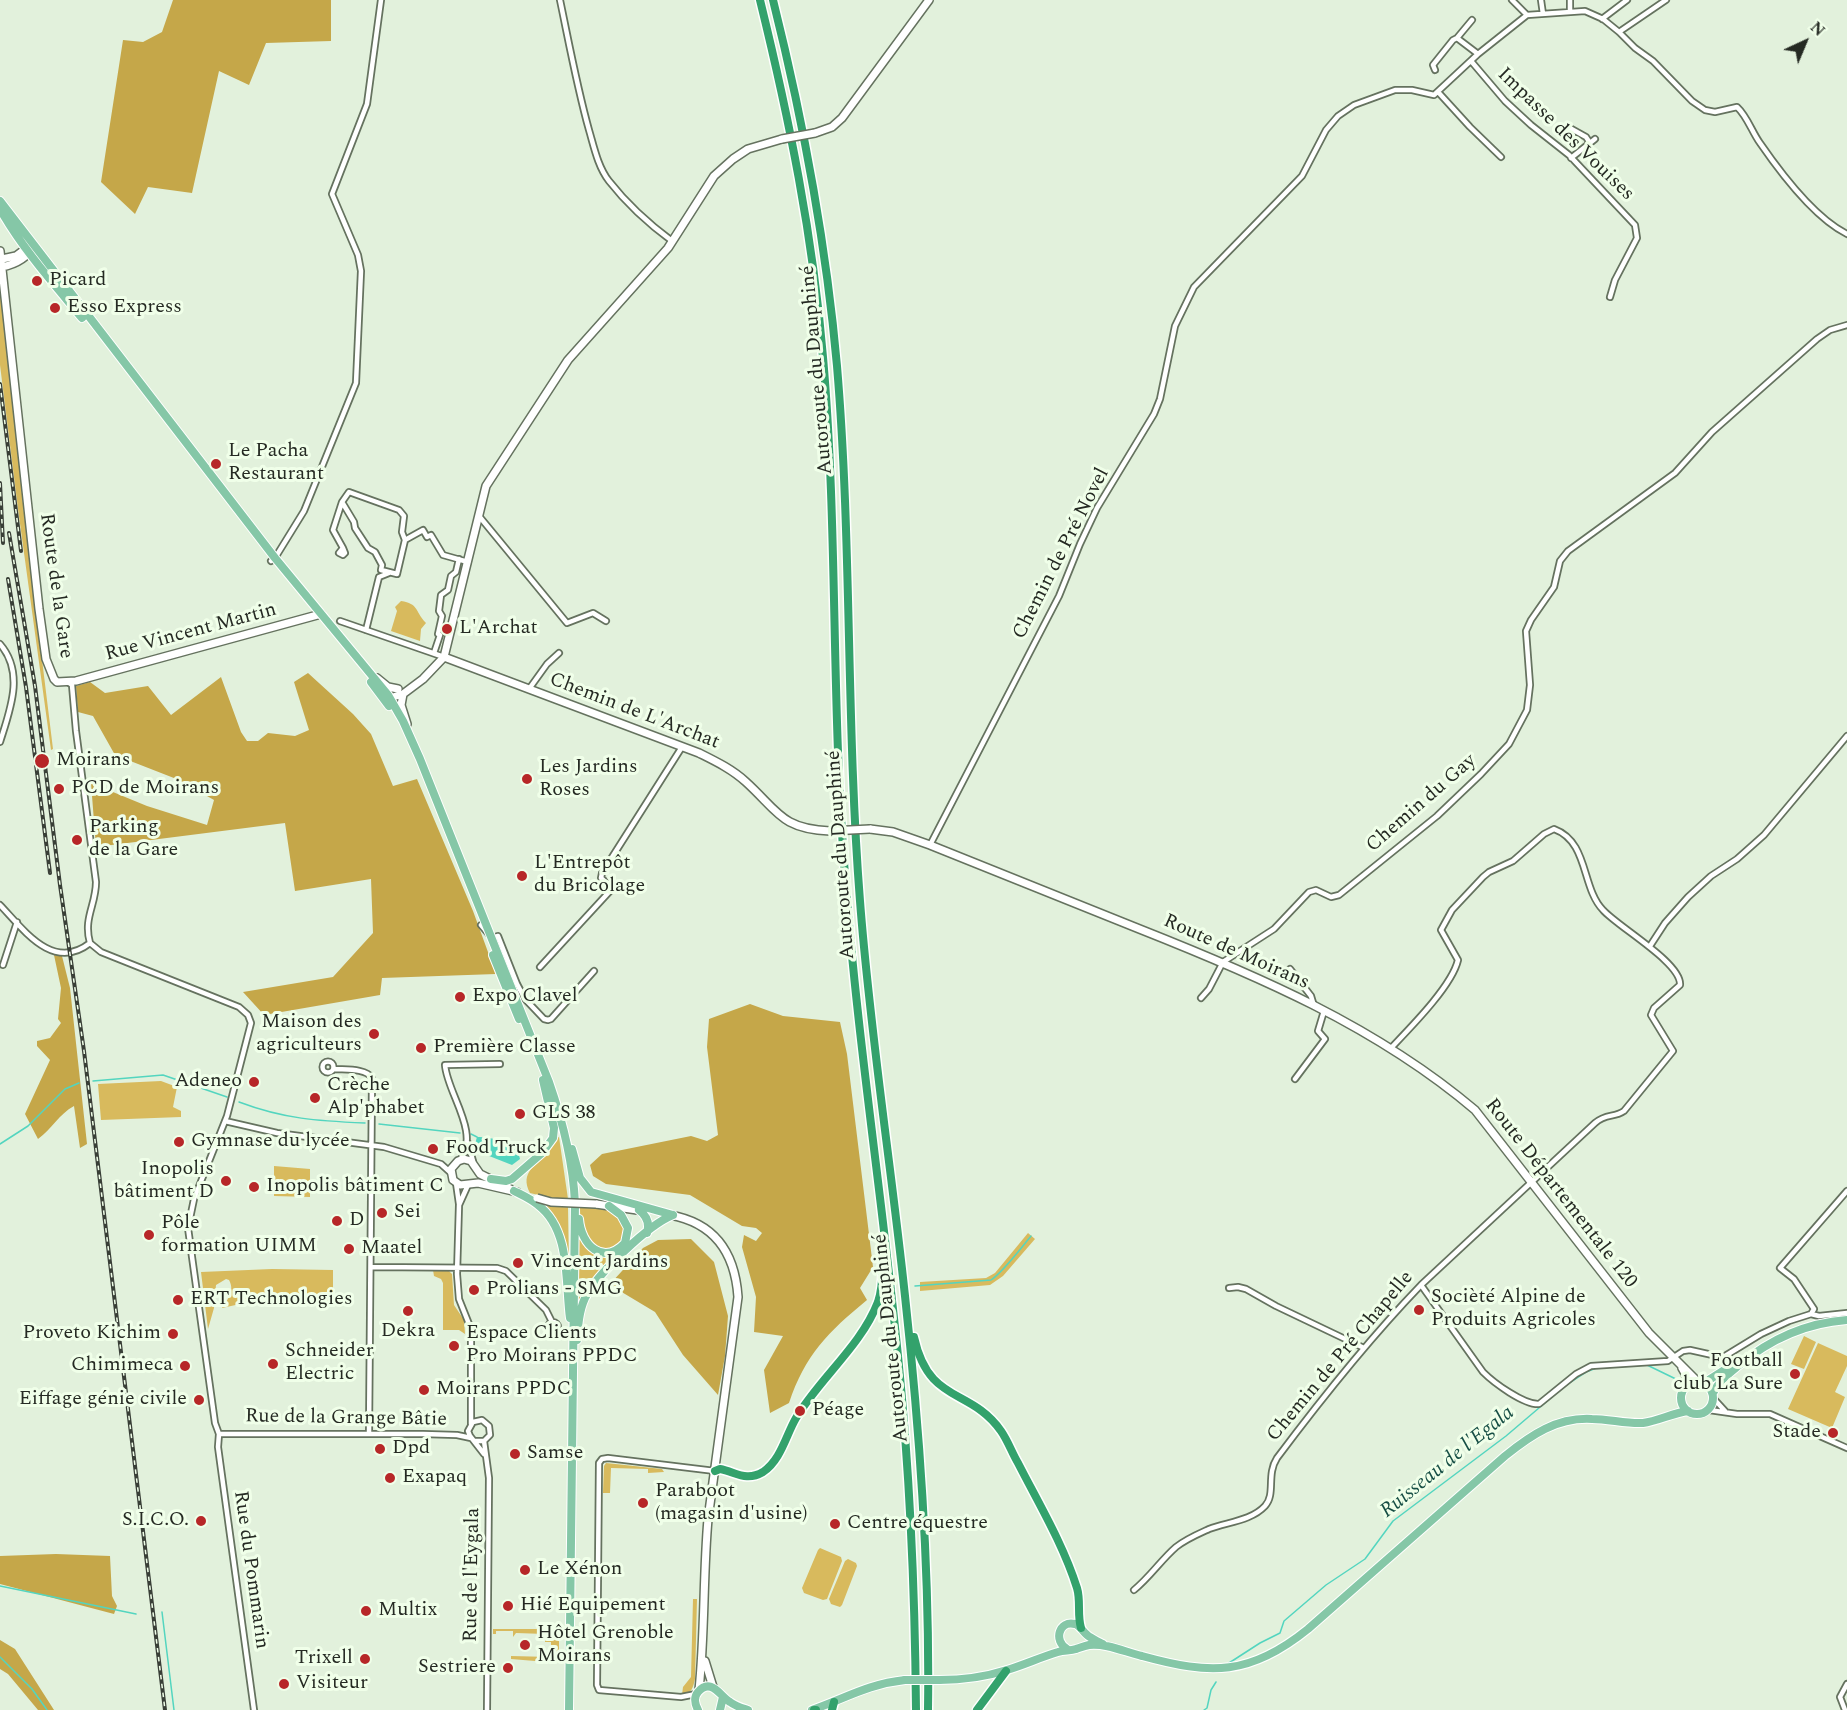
<!DOCTYPE html>
<html>
<head>
<meta charset="utf-8">
<style>
	body { margin:0 }
	#map { position:relative; width:1847px; height:1710px; overflow:hidden; background:#e2f1dc; font-family:Spectral,serif }
	canvas { display:block }
	.north { position:absolute; left:1775px; top:12px; width:60px; height:60px; -webkit-text-stroke:4px #f0ffe9; paint-order:stroke; rotate:44deg; font-size:16px; font-weight:700; line-height:24px; text-align:center; color:#252a23 }
	.north::after { content:''; display:block; margin:auto; width:21px; height:27px; background:#252a23; clip-path:polygon(50% 0,100% 100%,50% 72%,0 100%) }
</style>
</head>
<body>
<div id="map">
<canvas width="1847" height="1710"></canvas>
<div class="north">N</div>
</div>
<script>
const ctx = document.querySelector('canvas').getContext('2d');
ctx.lineJoin = 'round';
function fillPath(path, color) {
  ctx.fillStyle = color;
  ctx.fill(path, 'evenodd');
}
function trace(path, color, width, dash) {
  ctx.strokeStyle = color;
  ctx.lineWidth = width;
  ctx.lineCap = dash ? 'butt' : 'round';
  ctx.setLineDash(dash || []);
  ctx.stroke(path);
}
function label(font, color, halo, rows, align = 'center') {
  ctx.font = font + ' Spectral,serif';
  ctx.lineWidth = 6;
  ctx.setLineDash([]);
  ctx.textBaseline = 'middle';
  ctx.strokeStyle = halo;
  ctx.fillStyle = color;
  for (const [text, x, y, turn = 0] of rows) {
    ctx.save();
    ctx.translate(x, y);
    ctx.rotate((+turn || 0) * Math.PI / 180);
    ctx.textAlign = isNaN(turn) ? turn : align;
    if (halo) ctx.strokeText(text, 0, 0);
    ctx.fillText(text, 0, 0);
    ctx.restore();
  }
}
const green = new Path2D(`
	M0,279L24,513L53,749L51,750L18,509L0,365Z
	M401,601C419,604 414,610 426,623L421,629L420,641L391,631L397,611L395,607Z
	M161,1081L177,1087L173,1107L181,1111V1117L101,1120L98,1084Z
	M559,1137L568,1199H555L530,1193C519,1172 537,1165 548,1152C551,1148 553,1143 555,1139Z
	M274,1166L310,1169V1197L274,1196Z
	M549,1205L568,1207L569,1268L545,1206Z
	M580,1207C591,1208 610,1206 618,1215C620,1217 621,1220 622,1223C630,1239 616,1250 600,1251C584,1238 580,1228 580,1207Z
	M1028,1233L1035,1239L1003,1276L990,1285L920,1291V1282L986,1278L995,1273Z
	M580,1236L586,1246L608,1258L609,1262L579,1304H577V1239Z
	M272,1269L333,1270V1304H240L222,1308C228,1299 235,1291 229,1280L226,1279L216,1285L214,1308L208,1329L201,1272Z
	M433,1270L449,1271L452,1274L454,1305L464,1320L465,1334L459,1330H443V1283L441,1279L434,1276Z
	M1804,1336L1816,1342L1804,1369L1791,1364Z
	M1818,1343L1847,1356V1366L1835,1392L1845,1397L1832,1428L1788,1409Z
	M606,1463L662,1469L664,1472L648,1473V1469L611,1468L610,1493H603L604,1466Z
	M820,1548L841,1557L842,1561L827,1599L823,1600L804,1593L802,1588L818,1550Z
	M848,1559L856,1563L857,1566L842,1605L840,1607L831,1604L829,1599L845,1561Z
	M693,1599H697L695,1679C693,1687 692,1694 682,1695L683,1687L691,1677Z
	M493,1629H559V1663L511,1659V1656L551,1657V1642H545V1634L516,1633L513,1637V1631H496V1634H493Z`);
const forest = new Path2D(`
	M173,0H331V41L266,43L249,85L219,71L192,193L148,187L135,214L101,182L123,40L143,42L162,32Z
	M308,673L353,714L371,734L393,786L417,779L473,911L496,974L382,978L380,995L264,1015L243,992L333,977L373,933L371,879L295,891L285,823L96,847L91,783L147,806L207,825L214,800L179,780L115,755L93,716L78,712L76,686L90,682L105,693L148,686L171,715L221,677L241,732L247,741H258L268,733L295,736L309,730L294,682Z
	M54,955L62,956L70,988L87,1144L80,1148L74,1106C59,1114 52,1129 38,1139L25,1114L50,1060L37,1046V1041L50,1038L61,1023L58,1019L61,988Z
	M750,1004L783,1016L840,1022L847,1054L873,1267L860,1288L867,1300C828,1332 805,1355 789,1403L770,1413L764,1370L783,1336L754,1332L756,1297L742,1247L744,1235L756,1241L762,1233L756,1228L742,1226L690,1195L606,1184L593,1176L590,1165L602,1154L691,1136L707,1141L718,1135L707,1047L709,1019Z
	M691,1239L714,1262L728,1316L725,1356L718,1395L683,1355L655,1312L620,1291L611,1283L643,1248L658,1240Z
	M56,1554L110,1556L112,1596L117,1606L114,1614L0,1584V1556Z
	M0,1640L15,1649L54,1710H38L8,1674L0,1669Z`);
const water = new Path2D(`
	M477,1137C489,1136 507,1142 517,1148L520,1159L512,1165L479,1152L475,1144Z`);
const stream = new Path2D(`
	M93,1081L163,1075L227,1097
	M239,1102C284,1119 318,1121 365,1123
	M379,1124L460,1133
	M471,1134L477,1137
	M0,1144L28,1126L65,1089L79,1083
	M915,1286L991,1280C1003,1272 1021,1248 1031,1236
	M1625,1366L1647,1365L1680,1381
	M0,1586L136,1614
	M162,1612L174,1710
	M0,1657L32,1689L47,1710
	M1229,1663L1260,1643L1280,1633L1284,1621L1326,1585L1365,1559L1393,1521L1506,1436L1566,1385L1586,1372L1599,1367
	M1204,1710L1207,1708L1211,1690L1216,1682`);
const street = new Path2D(`
	M560,0C569,43 577,87 589,130C594,147 598,167 609,181C627,204 649,224 672,241
	M1512,0L1527,15
	M1541,0L1543,14
	M1570,0V12
	M1527,15L1585,11L1603,19L1619,32L1635,48L1653,61L1692,101L1705,110L1715,112L1737,107C1747,116 1752,132 1760,143C1780,172 1815,218 1847,234
	M1602,19L1627,0
	M1619,32L1666,0
	M1457,38L1472,20
	M1471,61L1505,101L1531,125L1569,155L1635,225L1637,238L1615,280L1610,297
	M1435,70L1433,65L1453,40L1457,38L1478,54
	M1439,93L1470,127L1501,157
	M1568,127L1586,137L1590,143
	M1571,158L1595,139
	M349,492L399,510L404,516L402,532L405,540L397,574L381,570L382,565L375,552L368,548L355,528L354,522L342,502Z
	M342,502L333,530L343,548L339,553L343,555L345,553L343,548
	M479,516L567,623L593,613L606,621
	M405,540L423,530L427,537L431,535L443,555L468,562
	M271,561L275,558L304,511L356,383L361,271L358,255L332,194L367,104L381,0
	M340,621L444,657
	M366,630L379,577L389,573
	M0,644C25,673 10,710 0,742
	M434,653L440,635L438,634L442,616L439,611L441,595L448,590L451,576L456,572L459,559
	M69,683L72,685L76,731L96,882C96,905 83,918 90,943
	M529,689L547,664L559,653
	M930,845L1059,596L1080,544L1097,508L1154,414L1160,399L1175,326L1194,287L1302,176L1326,130L1338,116L1354,105L1395,90H1412L1434,95L1478,54L1527,15
	M0,905C24,930 53,972 90,943
	M481,925L492,938L498,936L517,984L525,999L544,1019L548,1020L551,1019L594,971
	M90,943L101,952L239,1007L248,1015L251,1023L227,1116L194,1199L188,1228L215,1423L219,1434L218,1447L254,1710
	M1650,946L1665,923L1688,897L1711,876L1737,859L1764,835L1847,736
	M3,965L17,922
	M540,967L610,891L609,885L601,878L602,873L682,747
	M1290,969L1311,996L1314,1006
	M1201,998L1209,989L1223,962L1274,929L1309,892L1316,890L1331,897L1339,895L1437,816L1481,774L1509,744L1527,710L1530,685L1526,631L1531,620L1554,587L1560,561L1568,551L1675,473L1712,432L1817,339L1830,330L1847,325
	M322.5 1067a5.5 5.5 0 1 1 11 0a5.5 5.5 0 1 1-11 0Z
	M334,1069C345,1070 366,1068 372,1078L369,1434
	M1295,1079L1325,1039L1318,1031L1324,1011
	M225,1121L277,1133L384,1147L441,1164L451,1173
	M468,1143L473,1161
	M460,1160C481,1133 447,1093 445,1065L500,1064
	M456,1183L459,1204
	M468,1185L459,1205L457,1274L459,1299L471,1329V1424
	M371,1267L497,1268L506,1271L546,1310L552,1322
	M1421,1285L1483,1372C1494,1383 1524,1405 1539,1404L1576,1374L1591,1366L1668,1361L1683,1351L1690,1350L1717,1356H1725L1761,1334L1789,1321L1811,1314L1814,1309L1794,1279L1780,1268L1847,1191
	M1229,1288L1238,1287L1246,1289L1276,1306L1364,1348
	M1811,1314L1819,1316L1847,1313
	M548 1327a5 5 0 1 1 10 0a5 5 0 1 1-10 0Z
	M1714,1399L1725,1411
	M1709,1410L1737,1414H1770L1847,1448
	M219,1434H423L457,1435L471,1438
	M475,1441H484L490,1435L489,1426L482,1420L473,1422L468,1431L470,1436L484,1454
	M484,1441L489,1478L487,1710
	M1134,1590C1150,1577 1161,1560 1176,1547C1186,1539 1198,1534 1209,1529C1227,1522 1251,1521 1265,1506C1276,1494 1266,1475 1277,1458C1322,1398 1369,1339 1421,1285L1595,1123C1606,1113 1614,1118 1624,1111L1673,1051L1651,1015L1654,1008L1680,985C1682,963 1618,927 1603,910C1581,887 1589,842 1554,829L1544,834L1513,861L1489,872L1483,877L1452,910L1441,930L1458,960C1452,986 1410,1028 1391,1048
	M696,1694L681,1697L599,1690L597,1685L599,1463L602,1459L608,1458L715,1471
	M1845,1710L1840,1697L1847,1684`);
const secondary = new Path2D(`
	M815,133L832,127L842,118L929,0
	M0,251L39,609L46,659L54,679L57,682L76,681L321,614
	M2,259L16,256L28,247
	M2,267C16,264 27,258 34,246
	M444,657L699,753C715,761 732,769 746,782C778,811 781,829 830,831
	M377,678L388,687L398,689
	M403,694L401,705L407,724
	M386,699L403,694L423,679L444,657L486,486L568,360L668,248L714,176L733,159L748,149L782,139
	M870,829L893,832L930,845C999,873 1068,900 1137,928C1256,975 1376,1026 1475,1110L1649,1333L1698,1382
	M510,1189L480,1174L471,1161L464,1159L458,1161L451,1169L453,1180L460,1185L478,1183L517,1192
	M596,1204L644,1211
	M670,1215C715,1223 735,1253 738,1297L708,1519C703,1576 705,1633 699,1690
	M1682,1368L1686,1375L1685,1387
	M705,1661L713,1687`);
const primary = new Path2D(`
	M0,201L275,558L388,695L403,721L420,759L549,1082C563,1122 573,1161 575,1203L569,1710
	M0,209C22,248 53,283 82,318
	M371,682L389,706
	M493,955L519,1019
	M572,1149L580,1178L591,1192L673,1215
	M491,1179L506,1181L512,1179L542,1153L553,1138L554,1128L543,1080
	M514,1191C522,1195 531,1199 538,1205C571,1230 565,1282 570,1318
	M639,1210C647,1216 650,1223 647,1233
	M579,1219C581,1245 603,1266 625,1243L628,1228L621,1215L609,1206
	M577,1340C578,1326 579,1311 585,1298C597,1274 648,1225 673,1215
	M1681 1398a16 16 0 1 1 32 0a16 16 0 1 1-32 0Z
	M1704,1383L1734,1364
	M1713,1393C1719,1381 1727,1375 1738,1366C1770,1339 1805,1323 1847,1320
	M1067,1649C1053,1641 1059,1620 1075,1624C1081,1626 1084,1634 1090,1637C1094,1640 1099,1642 1103,1644
	M939,1680C962,1680 985,1677 1007,1670C1024,1665 1041,1657 1058,1652C1064,1650 1070,1651 1076,1649C1080,1648 1084,1646 1089,1645C1106,1643 1125,1652 1142,1656C1211,1675 1250,1676 1308,1629L1505,1456C1531,1435 1557,1417 1592,1419C1609,1419 1626,1424 1643,1423C1658,1421 1673,1413 1688,1411
	M698,1710C695,1704 693,1698 698,1692C711,1677 720,1696 730,1702C735,1706 742,1708 748,1710
	M720,1710L723,1697
	M812,1710C846,1698 868,1684 905,1680`);
const highway = new Path2D(`
	M760,0C789,118 813,236 823,357C838,529 831,703 845,875C857,1036 882,1196 898,1356C910,1474 915,1592 916,1710
	M773,0C803,120 826,242 837,366C852,544 846,723 860,901C870,1033 891,1164 905,1296C920,1433 930,1572 928,1710
	M914,1337C929,1405 970,1387 1001,1431C1008,1441 1012,1453 1018,1463C1039,1504 1063,1544 1077,1588C1081,1601 1077,1615 1081,1628
	M715,1471L720,1469C736,1472 746,1482 763,1472C781,1460 786,1435 796,1418C820,1378 861,1346 878,1302C883,1287 883,1272 882,1257
	M814,1710H816
	M832,1710L834,1702
	M977,1710L1006,1671`);
const rail = new Path2D(`
	M0,384L21,551
	M0,483L3,543
	M9,533L35,686L60,885L84,1051L165,1710
	M8,579L26,687L50,873`);
const secondaryBridge = new Path2D(`
	M782,139L815,133
	M830,831L870,829
	M537,1198L551,1202L596,1204`);
const primaryBridge = new Path2D(`
	M905,1680H939`);
const markers = [
	[37,281,6,"#b72728"],
	[55,308,6,"#b72728"],
	[216,464,6,"#b72728"],
	[447,629,6,"#b72728"],
	[42,761,8,"#b72728"],
	[527,779,6,"#b72728"],
	[59,789,6,"#b72728"],
	[77,840,6,"#b72728"],
	[522,876,6,"#b72728"],
	[460,997,6,"#b72728"],
	[374,1034,6,"#b72728"],
	[421,1048,6,"#b72728"],
	[254,1082,6,"#b72728"],
	[315,1098,6,"#b72728"],
	[520,1114,6,"#b72728"],
	[179,1142,6,"#b72728"],
	[433,1149,6,"#b72728"],
	[226,1181,6,"#b72728"],
	[254,1187,6,"#b72728"],
	[382,1213,6,"#b72728"],
	[337,1221,6,"#b72728"],
	[149,1235,6,"#b72728"],
	[349,1249,6,"#b72728"],
	[518,1263,6,"#b72728"],
	[474,1290,6,"#b72728"],
	[178,1300,6,"#b72728"],
	[1419,1310,6,"#b72728"],
	[408,1311,6,"#b72728"],
	[173,1334,6,"#b72728"],
	[454,1346,6,"#b72728"],
	[273,1364,6,"#b72728"],
	[185,1366,6,"#b72728"],
	[1795,1374,6,"#b72728"],
	[424,1390,6,"#b72728"],
	[199,1400,6,"#b72728"],
	[800,1411,6,"#b72728"],
	[1833,1433,6,"#b72728"],
	[380,1449,6,"#b72728"],
	[515,1454,6,"#b72728"],
	[390,1478,6,"#b72728"],
	[643,1503,6,"#b72728"],
	[201,1521,6,"#b72728"],
	[835,1524,6,"#b72728"],
	[525,1570,6,"#b72728"],
	[508,1606,6,"#b72728"],
	[366,1611,6,"#b72728"],
	[525,1645,6,"#b72728"],
	[365,1659,6,"#b72728"],
	[508,1668,6,"#b72728"],
	[284,1684,6,"#b72728"]
];
const streetNames = [
	["Impasse des Vouises",1565,135,44],
	["Autoroute du Dauphiné",818,370,-95],
	["Chemin de Pré Novel",1062,554,-63],
	["Route de la Gare",55,586,82],
	["Rue Vincent Martin",191,633,-15],
	["Chemin de L'Archat",634,712,21],
	["Chemin du Gay",1422,804,-41],
	["Autoroute du Dauphiné",842,855,-94],
	["Route de Moirans",1236,953,24],
	["Route Départementale 120",1560,1194,52],
	["Autoroute du Dauphiné",892,1338,-96],
	["Chemin de Pré Chapelle",1341,1357,-50],
	["Rue de la Grange Bâtie",346,1419,1],
	["Rue du Pommarin",250,1570,82],
	["Rue de l'Eygala",473,1575,-89]
];
const poiNames = [
	["Picard",49,281],
	["Esso Express",67,308],
	["Le Pacha",228,452],
	["Restaurant",228,475],
	["L'Archat",459,629],
	["Moirans",56,761],
	["Les Jardins",539,768],
	["Roses",539,791],
	["PCD de Moirans",71,789],
	["Parking",89,828],
	["de la Gare",89,851],
	["L'Entrepôt",534,864],
	["du Bricolage",534,887],
	["Expo Clavel",472,997],
	["Maison des",362,1023,"right"],
	["agriculteurs",362,1046,"right"],
	["Première Classe",433,1048],
	["Adeneo",242,1082,"right"],
	["Crèche",327,1086],
	["Alp'phabet",327,1109],
	["GLS 38",532,1114],
	["Gymnase du lycée",191,1142],
	["Food Truck",445,1149],
	["Inopolis",214,1170,"right"],
	["bâtiment D",214,1193,"right"],
	["Inopolis bâtiment C",266,1187],
	["Sei",394,1213],
	["D",349,1221],
	["Pôle",161,1224],
	["formation UIMM",161,1247],
	["Maatel",361,1249],
	["Vincent Jardins",530,1263],
	["Prolians - SMG",486,1290],
	["Socièté Alpine de",1431,1298],
	["Produits Agricoles",1431,1321],
	["ERT Technologies",190,1300],
	["Dekra",408,1332,"center"],
	["Proveto Kichim",161,1334,"right"],
	["Espace Clients",466,1334],
	["Pro Moirans PPDC",466,1357],
	["Schneider",285,1352],
	["Electric",285,1375],
	["Football",1783,1362,"right"],
	["club La Sure",1783,1385,"right"],
	["Chimimeca",173,1366,"right"],
	["Moirans PPDC",436,1390],
	["Eiffage génie civile",187,1400,"right"],
	["Péage",812,1411],
	["Stade",1821,1433,"right"],
	["Dpd",392,1449],
	["Samse",527,1454],
	["Exapaq",402,1478],
	["Paraboot",655,1492],
	["(magasin d'usine)",655,1515],
	["S.I.C.O.",189,1521,"right"],
	["Centre équestre",847,1524],
	["Le Xénon",537,1570],
	["Hié Equipement",520,1606],
	["Multix",378,1611],
	["Hôtel Grenoble",537,1634],
	["Moirans",537,1657],
	["Trixell",353,1659,"right"],
	["Sestriere",496,1668,"right"],
	["Visiteur",296,1684]
];
const waterNames = [
	["Ruisseau de l'Egala",1448,1463,-39]
];
fillPath(green, '#d8ba5d');
fillPath(forest, '#c5a749');
fillPath(water, '#53d5bf');
trace(stream, '#53d5bf', 1.5);
trace(street, '#65725f', 8);
trace(secondary, '#65725f', 10);
trace(primary, '#fff', 10);
trace(highway, '#fff', 11);
trace(street, '#fff', 4.5);
trace(secondary, '#fff', 7);
trace(primary, '#85c7a7', 8);
trace(highway, '#33a26c', 8);
trace(rail, '#393f37', 4);
trace(rail, '#f0ffe9', 1.5, [4.5]);
trace(secondaryBridge, '#65725f', 10, []);
trace(primaryBridge, '#fff', 10, []);
trace(secondaryBridge, '#fff', 7);
trace(primaryBridge, '#85c7a7', 8);
for (const [x, y, r, color] of markers) {
  const dot = new Path2D();
  dot.arc(x, y, r, 0, 2 * Math.PI);
  ctx.fillStyle = color;
  ctx.fill(dot);
  trace(dot, '#f0ffe9', 2);
}
label('20px', '#252a23', '#f0ffe9', streetNames);
label('20px', '#252a23', '#f0ffe9', poiNames, 'left');
label('italic 21px', '#174f45', '#f0ffe9', waterNames);
</script>
</body>
</html>
